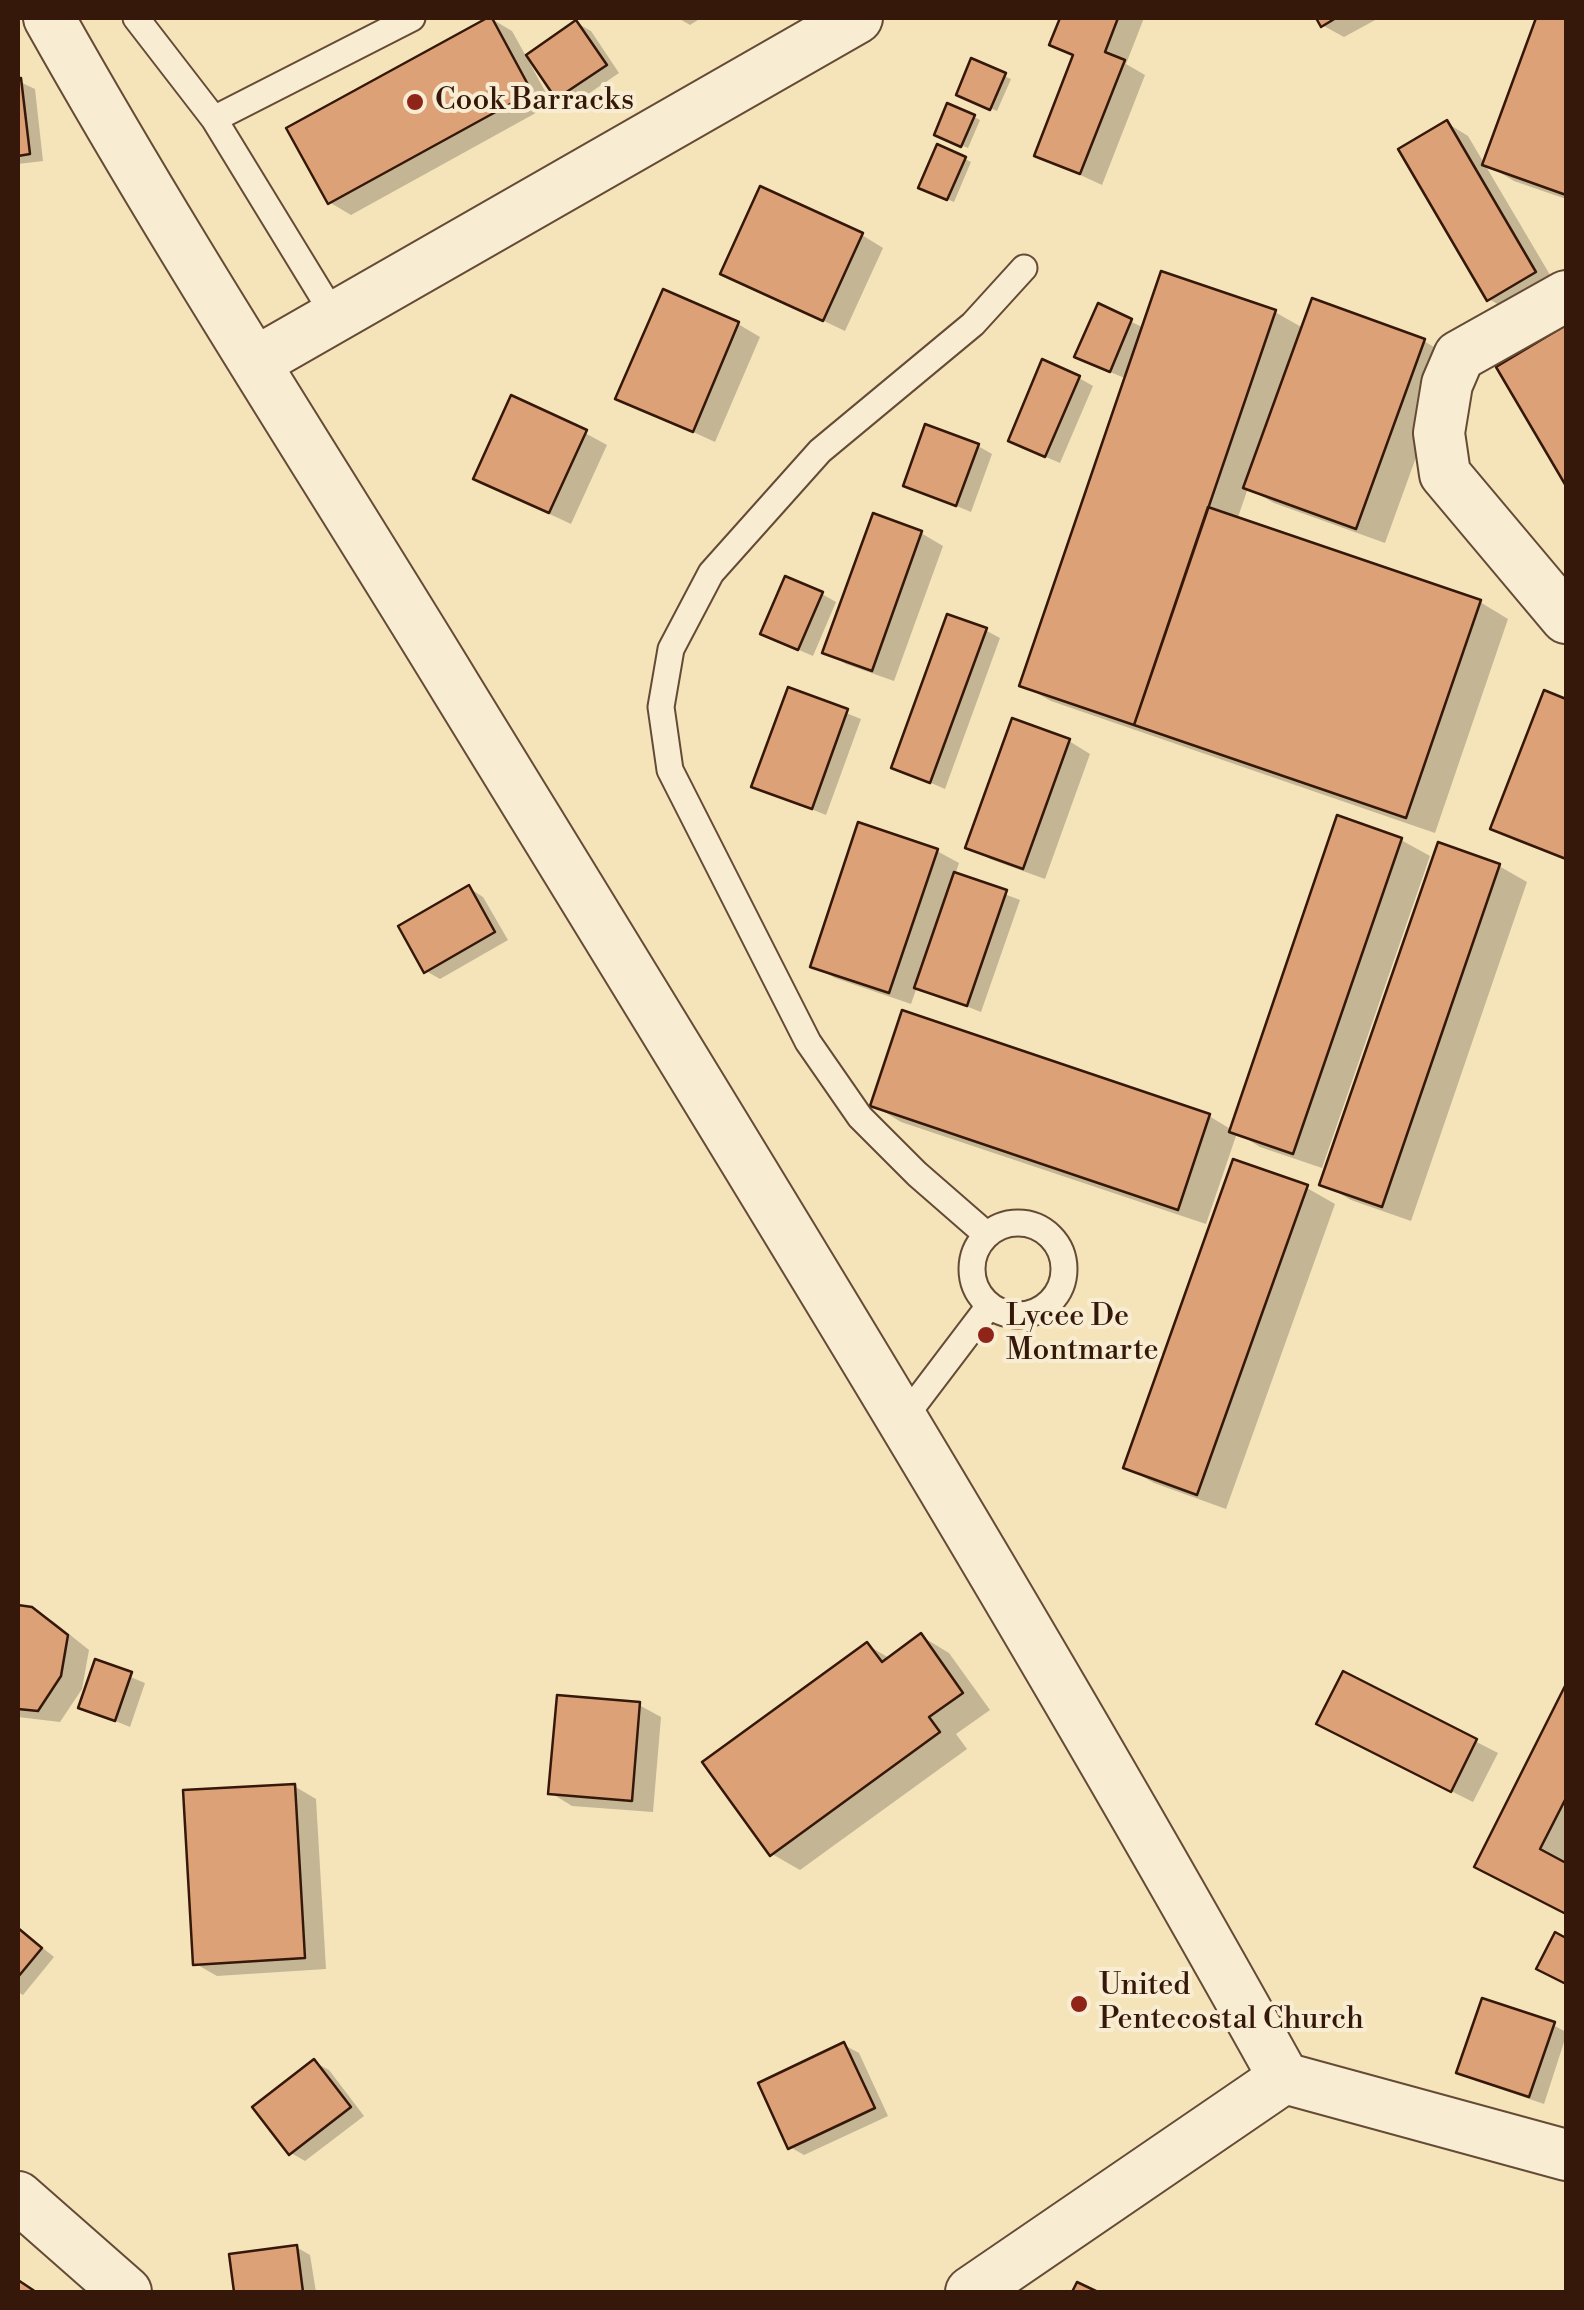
<!DOCTYPE html>
<html>
<head>
<meta charset="utf-8">
<style>
	body { margin:0 }
	#map { position:relative; width:1584px; height:2310px; overflow:hidden; background:#f5e3ba; font-family:"Libre Bodoni",serif }
	canvas { display:block }
	.frame { position:absolute; inset:0; border:20px solid #35180a; pointer-events:none }
</style>
</head>
<body>
<div id="map">
<canvas width="1584" height="2310"></canvas>
<div class="frame"></div>
</div>
<script>
const ctx = document.querySelector('canvas').getContext('2d');
ctx.lineJoin = 'round';
function fillPath(path, color) {
  ctx.fillStyle = color;
  ctx.fill(path, 'evenodd');
}
function trace(path, color, width, dash) {
  ctx.strokeStyle = color;
  ctx.lineWidth = width;
  ctx.lineCap = dash ? 'butt' : 'round';
  ctx.setLineDash(dash || []);
  ctx.stroke(path);
}
function label(font, color, halo, rows, align = 'center') {
  ctx.font = font + ' "Libre Bodoni",serif';
  ctx.lineWidth = 8;
  ctx.setLineDash([]);
  ctx.textBaseline = 'middle';
  ctx.strokeStyle = halo;
  ctx.fillStyle = color;
  for (const [text, x, y, turn = 0] of rows) {
    ctx.save();
    ctx.translate(x, y);
    ctx.rotate((+turn || 0) * Math.PI / 180);
    ctx.textAlign = isNaN(turn) ? turn : align;
    if (halo) ctx.strokeText(text, 0, 0);
    ctx.fillText(text, 0, 0);
    ctx.restore();
  }
}
const shadow = new Path2D(`
	M490,18L512,31L527,58L577,23L591,31L619,73L572,105L558,97L530,56L527,58L552,104L351,215L329,202Z
	M678,18H701L690,25Z
	M1063,18H1144L1126,64L1145,75L1102,185L1037,155L1075,57L1052,44Z
	M1318,18H1379L1344,37L1322,25Z
	M1538,18H1566V199L1514,181L1486,164Z
	M973,62L1011,79L997,111L965,97Z
	M18,81L35,89L43,161L18,164Z
	M974,117L980,120L968,148L943,138Z
	M1447,123L1468,136L1556,285L1511,312L1489,299Z
	M965,159L971,162L954,202L927,191Z
	M862,235L883,248L845,331L723,273Z
	M1099,306L1144,328L1275,312L1303,328L1424,341L1452,358L1385,543L1274,503L1248,488L1237,520L1480,602L1508,619L1435,833L1051,701L1022,685L1127,379L1091,364Z
	M738,324L760,337L715,442L619,398Z
	M1566,328V481L1499,368Z
	M1079,378L1093,386L1060,463L1025,448Z
	M585,433L607,445L571,524L498,490Z
	M978,446L992,454L971,512L906,485Z
	M874,516L921,533L943,546L894,681L846,664L825,652Z
	M822,594L836,602L813,656L778,641Z
	M985,630L1000,638L945,789L894,767Z
	M789,690L861,719L826,815L754,786Z
	M1546,693L1566,702V860L1514,840L1493,827Z
	M1069,741L1090,754L1045,879L990,859L968,847Z
	M1401,840L1430,856L1322,1168L1260,1147L1237,1133L1206,1224L901,1122L873,1105L1209,1116L1232,1130Z
	M937,851L959,863L955,875L1020,900L981,1012L917,987L911,1004L835,978L813,966Z
	M1499,866L1527,882L1411,1221L1351,1200L1323,1184Z
	M469,888L483,897L508,940L440,979L426,971Z
	M1307,1188L1335,1204L1226,1509L1154,1483L1126,1467Z
	M18,1608L32,1609L54,1622L89,1650L82,1689L60,1722L18,1717Z
	M921,1636L949,1653L990,1710L956,1734L967,1749L800,1870L772,1854L867,1645L891,1659Z
	M97,1663L145,1683L130,1727L81,1707Z
	M1344,1674L1498,1753L1473,1802L1341,1736Z
	M1566,1690V1913L1477,1866Z
	M639,1705L661,1717L653,1812L572,1806L551,1793Z
	M294,1786L316,1799L326,1969L217,1976L196,1964Z
	M18,1928L54,1957L23,1995L18,1992Z
	M1553,2025L1566,2032V2036L1544,2104L1474,2080L1459,2072Z
	M844,2045L859,2053L888,2116L804,2155L790,2147Z
	M314,2062L329,2070L364,2116L305,2161L291,2153Z
	M296,2247L310,2255L316,2292H237L232,2256Z`);
const building = new Path2D(`
	M487,18H492L532,92L328,204L286,128Z
	M1060,18H1118L1105,52L1125,60L1080,174L1034,156L1073,55L1049,45Z
	M1316,18H1336L1321,27Z
	M1536,18H1566V195L1482,165Z
	M576,20L607,65L556,99L526,55Z
	M971,58L1006,73L990,110L956,95Z
	M18,78H21L30,154L18,156Z
	M947,103L975,115L961,147L934,135Z
	M1447,120L1536,272L1487,301L1398,149Z
	M937,144L966,157L947,200L918,188Z
	M760,186L863,233L823,321L720,274Z
	M1161,271L1276,310L1134,725L1019,686Z
	M663,289L739,322L693,432L615,399Z
	M1312,298L1425,339L1356,529L1243,488Z
	M1098,303L1132,319L1110,372L1074,357Z
	M1566,325V486L1496,367Z
	M1042,359L1080,376L1045,457L1008,441Z
	M511,395L587,430L549,513L473,479Z
	M925,424L979,444L956,506L903,486Z
	M1208,507L1481,600L1406,818L1134,725Z
	M873,513L922,531L872,671L822,653Z
	M785,576L823,592L798,650L760,634Z
	M947,614L987,628L930,783L891,768Z
	M788,687L848,709L812,809L751,787Z
	M1544,690L1566,699V859L1490,829Z
	M1012,718L1070,739L1023,869L965,848Z
	M1337,815L1402,838L1293,1154L1229,1132Z
	M858,822L938,849L889,993L810,967Z
	M1438,842L1500,864L1382,1207L1319,1185Z
	M954,872L1007,890L967,1006L914,988Z
	M469,885L495,932L424,973L398,926Z
	M902,1010L1210,1114L1178,1210L870,1106Z
	M1233,1159L1308,1185L1197,1495L1123,1468Z
	M18,1605L32,1607L68,1635L61,1676L38,1711L18,1709Z
	M921,1633L963,1693L929,1717L940,1732L770,1856L702,1762L867,1642L882,1662Z
	M95,1659L132,1672L115,1721L78,1708Z
	M1343,1671L1477,1739L1451,1792L1316,1724Z
	M1566,1684V1798L1540,1849L1566,1863V1914L1474,1867Z
	M557,1695L640,1702L632,1801L548,1794Z
	M295,1784L305,1958L193,1965L183,1790Z
	M18,1928L42,1948L18,1977Z
	M1555,1932L1566,1938V1984L1536,1969Z
	M1482,1998L1555,2022L1529,2097L1456,2073Z
	M844,2042L875,2108L788,2149L758,2083Z
	M314,2059L351,2107L289,2155L252,2107Z
	M297,2245L303,2292H234L229,2254Z
	M18,2280L36,2292H18Z
	M1077,2282L1098,2292H1072Z`);
const lane = new Path2D(`
	M136,18L214,119L335,317
	M214,119L412,18
	M972 1269a46 46 0 1 1 92 0a46 46 0 1 1-92 0Z
	M987,1235L917,1174L860,1117L808,1042L670,770L661,707L671,649L711,573L820,451L973,324L1024,268
	M904,1418L989,1306`);
const street = new Path2D(`
	M49,18C177,246 320,465 456,688C738,1148 1022,1606 1284,2078L1566,2155
	M1566,296L1459,356L1447,384L1439,433L1445,474L1566,618
	M256,362L857,18
	M18,2197L126,2292
	M971,2292L1284,2078`);
const markers = [
	[415,102,10,"#8f2418"],
	[986,1335,10,"#8f2418"],
	[1079,2004,10,"#8f2418"]
];
const poiNames = [
	["Cook Barracks",435,102],
	["Lycee De",1006,1318],
	["Montmarte",1006,1352],
	["United",1099,1987],
	["Pentecostal Church",1099,2021]
];
fillPath(shadow, '#0003');
fillPath(building, '#dda178');
trace(building, '#35180a', 2.5);
trace(lane, '#654b36', 29);
trace(street, '#654b36', 54);
trace(lane, '#f8edd2', 25);
trace(street, '#f8edd2', 50);
for (const [x, y, r, color] of markers) {
  const dot = new Path2D();
  dot.arc(x, y, r, 0, 2 * Math.PI);
  ctx.fillStyle = color;
  ctx.fill(dot);
  trace(dot, '#f8edd2', 4);
}
label('30px', '#35180a', '#f8edd2', poiNames, 'left');
</script>
</body>
</html>
